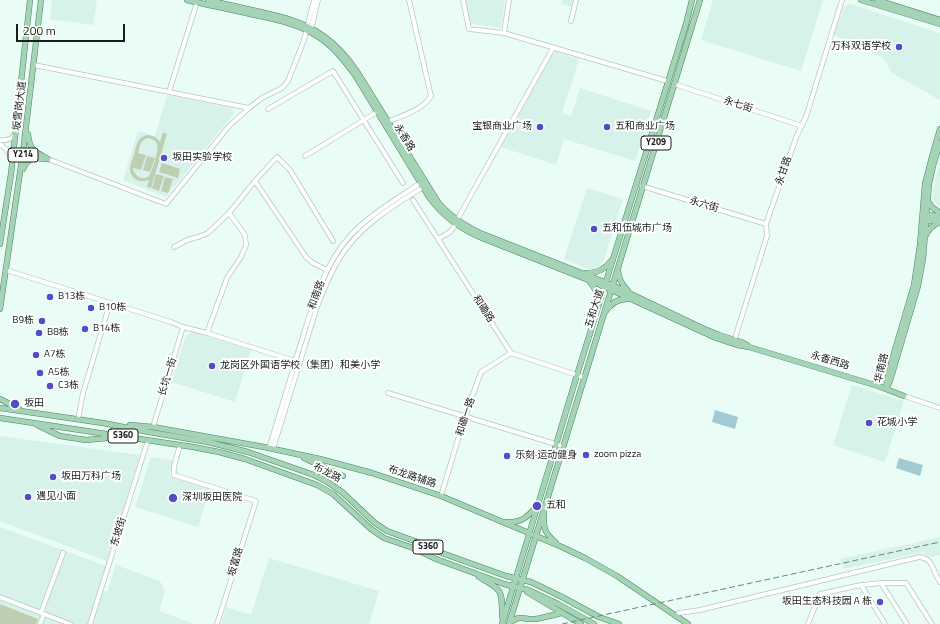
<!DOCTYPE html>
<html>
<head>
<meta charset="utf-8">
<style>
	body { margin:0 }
	#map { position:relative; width:940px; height:624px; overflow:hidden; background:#e9fcf6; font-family:"Titillium Web",sans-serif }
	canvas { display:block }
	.scale { position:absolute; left:16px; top:24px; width:109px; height:18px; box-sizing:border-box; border:2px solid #161d1b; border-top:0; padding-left:5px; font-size:12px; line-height:14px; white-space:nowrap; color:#161d1b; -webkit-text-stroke:3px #fff; paint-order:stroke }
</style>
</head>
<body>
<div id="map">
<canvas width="940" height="624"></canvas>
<div class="scale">200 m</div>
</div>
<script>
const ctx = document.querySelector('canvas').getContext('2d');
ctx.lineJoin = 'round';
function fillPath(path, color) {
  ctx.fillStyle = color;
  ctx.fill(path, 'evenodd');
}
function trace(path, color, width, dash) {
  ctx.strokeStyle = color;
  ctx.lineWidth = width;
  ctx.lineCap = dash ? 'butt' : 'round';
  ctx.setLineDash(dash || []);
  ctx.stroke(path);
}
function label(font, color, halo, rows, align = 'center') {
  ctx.font = font + ' "Titillium Web","Noto Sans SC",sans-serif';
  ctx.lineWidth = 4;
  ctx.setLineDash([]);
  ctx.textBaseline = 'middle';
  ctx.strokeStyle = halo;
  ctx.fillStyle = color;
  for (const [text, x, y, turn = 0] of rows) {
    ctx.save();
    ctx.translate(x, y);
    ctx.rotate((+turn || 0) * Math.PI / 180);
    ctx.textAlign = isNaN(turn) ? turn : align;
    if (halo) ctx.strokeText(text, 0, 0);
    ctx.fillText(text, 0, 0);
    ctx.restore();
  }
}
const built = new Path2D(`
	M52,0H97L93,25L50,19Z
	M461,0H505L501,28L466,23Z
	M562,0H574L572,7L561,4Z
	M713,0H823L801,71L701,40Z
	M850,4L940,33V100L892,73L883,58L834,35L844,7Z
	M554,51L579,59L562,113L571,116L580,88L651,111L635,161L564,139L556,165L501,147Z
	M167,95L232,108L234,114L226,123L166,197L123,180L138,131L155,136Z
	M940,162V208L932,198L936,176Z
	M587,188L623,199L604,260L600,266L592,269H588L564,259Z
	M193,332L251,350L235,402L172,382L186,335Z
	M852,385L904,401L885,462L833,445Z
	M0,436L140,455L107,561L0,521Z
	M151,457L174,460L169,476L210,489L198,527L135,507Z
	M0,527L106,566L98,589L107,592L116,565L160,581L165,591L159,611L194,624H36L38,619L0,604Z
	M940,537V555L931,557L924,554V552L843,569L840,559Z
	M269,558L379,591L369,624H221L226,607L251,615Z`);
const green = new Path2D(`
	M163,132L167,134L151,188L147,187L149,180C141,183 131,180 130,170C130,165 132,159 134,155C135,150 136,144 139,140C145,132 155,135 160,142ZM148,138C162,140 157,151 155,161C153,165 152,172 149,176C142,182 134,175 133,168L141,170L146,155L138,153C140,146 140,140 148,138Z
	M147,156L155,158L150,172L143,170Z
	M162,163L180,169L178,178L159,172Z
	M156,174L164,176L159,191L152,188Z
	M165,177L173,179L168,193L161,191Z
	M0,604L38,619L36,624H0Z`);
const water = new Path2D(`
	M715,410L738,417L735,429L712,422Z
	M899,458L923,465L920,476L896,468Z`);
const minor = new Path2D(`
	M463,0L469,29L504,33L667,81
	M571,21L576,0
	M311,30L318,0
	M504,33L509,0
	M34,65L249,108
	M674,84L802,126
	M169,92L197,2
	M268,109L333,71L403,183
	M387,122C401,116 423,110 431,96L409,0
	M0,140C7,141 12,139 16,133
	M0,144L7,150L12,159
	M305,156L377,112
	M48,159L166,204L229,126L249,108L262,98L282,88L288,81L304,40L314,0
	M255,181L306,257L313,263L327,270
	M642,186L766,224
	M413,200L511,353L583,377
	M457,220L553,48
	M438,239L450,232L456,224
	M174,247L187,240L198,237L208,233L229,213L255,181L277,157L290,170L333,241
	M6,270L171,322L183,327L207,333L298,362
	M207,333L227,278L241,257L246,245L245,235L229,213
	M734,341L767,236L766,224L797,135L806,117L842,0
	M388,393L562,446
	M904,396L940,408
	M78,419L83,393L110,303
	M153,427L183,327
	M180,445C178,454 172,467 174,475L256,501L217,624
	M269,448C279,416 289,384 298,352C311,312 321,269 349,237C370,214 397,199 422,182
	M273,449L317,307C323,291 330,274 339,259C359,226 393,206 425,186
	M441,496L465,416L481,372L511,353
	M881,583L907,624
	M861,585L885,624
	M0,597L70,624
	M41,613L63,553
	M675,616L679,613L700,610L919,557C934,558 933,573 940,582
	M40,624L44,614
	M90,624L148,440
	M808,624L820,594L861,585L881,583H906L932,624`);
const major = new Path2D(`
	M187,0C208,5 229,9 250,14C273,19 297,23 317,36C333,46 344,60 355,75L429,197C443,216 460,229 482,238L596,283L716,338L737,345L749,347L878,386L904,396
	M208,0C224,4 240,7 256,11C279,16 302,21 322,35C337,45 348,58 358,73L438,202C449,216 464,225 480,233L612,285L702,328L719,335L741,342L747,345
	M861,0L940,24
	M877,0L940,20
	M28,134C30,151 34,151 48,159
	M23,169C28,158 33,157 45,159
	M927,200L933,208L940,213
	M923,215L940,216
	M923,220L940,221
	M926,235C929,228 933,225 940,222
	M0,244L11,174L30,0
	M618,270C618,279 623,285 628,291
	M586,273C597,273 604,270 611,261
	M589,281C595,287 598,294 598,303
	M0,309L23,152L41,0
	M605,312C611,303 619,298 630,299
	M887,387L890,381L918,286L923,259L929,184L933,166L940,143
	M886,389L887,380L892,360L914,285L920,245L925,184L933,153L940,129
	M0,399L19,409
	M0,408L103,423L149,432L208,442L248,452L314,475L326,481L342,492L375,523L387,531L420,543L439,552L506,576L531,582L562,597L599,617L619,624
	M0,418L193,447L219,452L245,459L317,485L333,494L371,529L384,538L413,548L436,559L504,584L528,590L558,604L594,624
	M37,425L60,436L86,440L118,437
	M130,425L153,427L264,447L320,459L372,473L441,496L562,547L585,558L617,576L688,624
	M304,458L343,476
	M544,514C543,529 545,533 556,543
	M505,522C520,523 526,519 536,507
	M479,577C503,591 502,589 502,617
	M527,592L581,624
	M510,623C519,614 524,620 535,619C544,618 553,615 561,613
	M502,624L577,375L686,24L692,0
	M509,624C572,416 636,208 700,0`);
const rail = new Path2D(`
	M562,624L940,542`);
const markers = [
	[899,47,4,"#514ec5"],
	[540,127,4,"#514ec5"],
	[607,127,4,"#514ec5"],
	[164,158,4,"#514ec5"],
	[594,229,4,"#514ec5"],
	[50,297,4,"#514ec5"],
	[91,308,4,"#514ec5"],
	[42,321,4,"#514ec5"],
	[85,329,4,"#514ec5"],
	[39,333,4,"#514ec5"],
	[36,355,4,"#514ec5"],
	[212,366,4,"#514ec5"],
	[40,373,4,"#514ec5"],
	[50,386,4,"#514ec5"],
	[15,404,5,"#514ec5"],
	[869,423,4,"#514ec5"],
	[586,455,4,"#514ec5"],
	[507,456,4,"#514ec5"],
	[53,477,4,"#514ec5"],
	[28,497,4,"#514ec5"],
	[173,498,5,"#514ec5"],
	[537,506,5,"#514ec5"],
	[880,602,4,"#514ec5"]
];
const shields = [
	[656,143,30],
	[23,155,30],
	[123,436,30],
	[428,547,30]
];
const shieldNames = [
	["Y209",656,143],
	["Y214",23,155],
	["S360",123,436],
	["S360",428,547]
];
const poiNames = [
	["万科双语学校",891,47,"right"],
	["宝银商业广场",532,127,"right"],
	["五和商业广场",615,127],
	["坂田实验学校",172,158],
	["五和伍城市广场",602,229],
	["B13栋",58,297],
	["B10栋",99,308],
	["B9栋",34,321,"right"],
	["B14栋",93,329],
	["B8栋",47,333],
	["A7栋",44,355],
	["龙岗区外国语学校（集团）和美小学",220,366],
	["A5栋",48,373],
	["C3栋",58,386],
	["坂田",24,404],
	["花城小学",877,423],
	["zoom pizza",594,455],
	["乐刻·运动健身",515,456],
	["坂田万科广场",61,477],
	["遇见小面",36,497],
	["深圳坂田医院",182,498],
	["五和",546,506],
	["坂田生态科技园 A 栋",872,602,"right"]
];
const streetNames = [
	["永七街",738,105,18],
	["坂雪岗大道",20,106,-83],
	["永香路",404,138,58],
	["永甘路",784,171,-71],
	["永六街",704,205,17],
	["和南路",317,295,-69],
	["和磡路",483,309,57],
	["五和大道",595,309,-72],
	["永香西路",830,361,17],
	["华南路",882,368,-77],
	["长坑一街",168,377,-73],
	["和磡一路",466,417,-72],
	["布龙路",327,473,27],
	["布龙路辅路",412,477,18],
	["东坡街",119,532,-73],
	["坂富路",236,562,-73]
];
fillPath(built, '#d6f2ea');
fillPath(green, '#bdceb2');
fillPath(water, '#a1cad5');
trace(minor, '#b5c7c1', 5.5);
trace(major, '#4b825f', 6);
trace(minor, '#fff', 4);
trace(major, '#a4d4b5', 5);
trace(rail, '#73807c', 1, [6, 3]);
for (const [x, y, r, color] of markers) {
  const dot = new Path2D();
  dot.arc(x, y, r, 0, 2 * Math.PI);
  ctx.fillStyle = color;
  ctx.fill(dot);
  trace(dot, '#fff', 1.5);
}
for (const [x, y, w] of shields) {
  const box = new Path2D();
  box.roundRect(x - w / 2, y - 7, w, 14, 3);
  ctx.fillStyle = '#fff';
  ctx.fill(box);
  trace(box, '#161d1b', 1);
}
label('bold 9px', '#161d1b', null, shieldNames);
label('10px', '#161d1b', '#fff', poiNames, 'left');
label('10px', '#161d1b', '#fff', streetNames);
</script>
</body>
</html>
